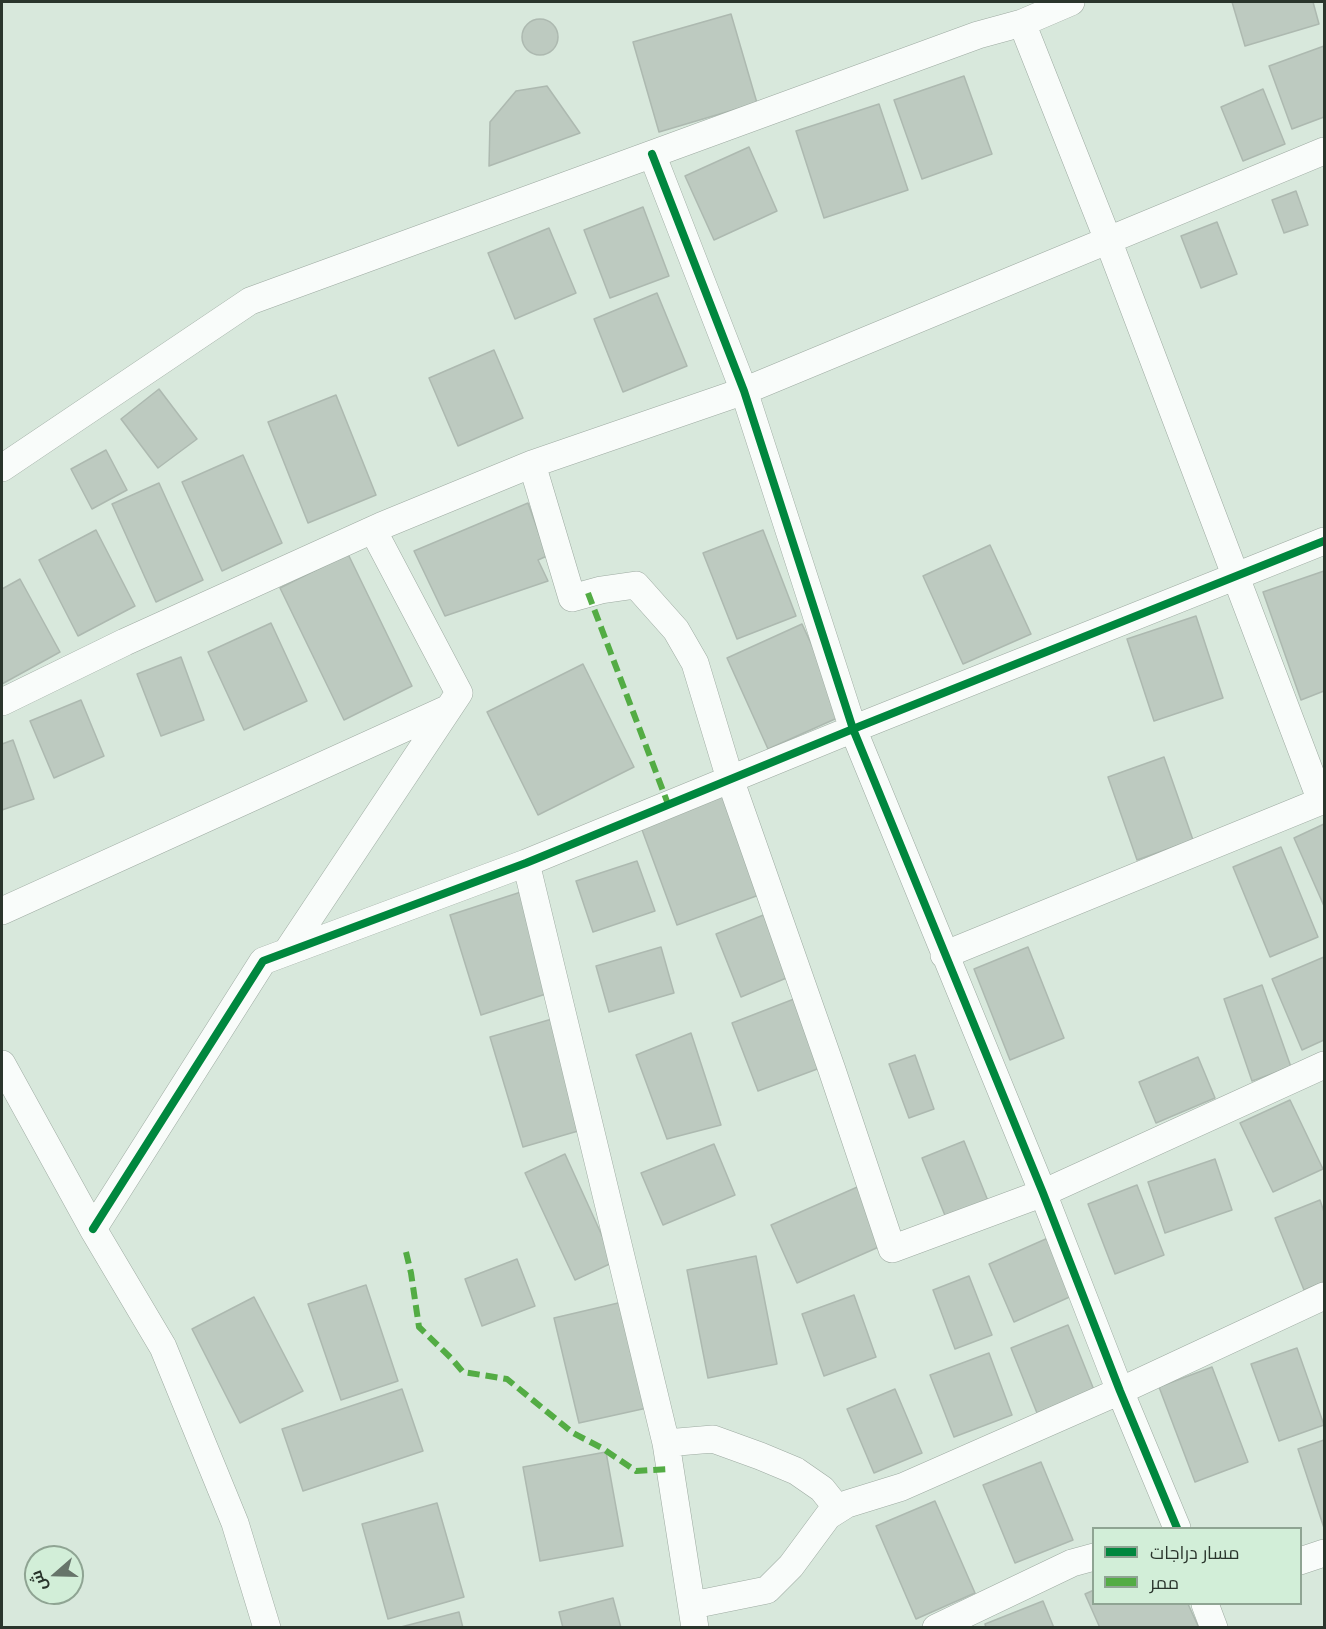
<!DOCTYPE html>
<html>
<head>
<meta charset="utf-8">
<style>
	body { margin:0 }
	#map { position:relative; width:1326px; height:1629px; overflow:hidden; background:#d8e8dc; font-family:Raleway,Cairo,sans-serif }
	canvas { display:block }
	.frame { position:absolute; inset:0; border:3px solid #2a352c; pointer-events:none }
	.legend { position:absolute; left:1092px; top:1527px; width:210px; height:78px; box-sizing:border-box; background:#d2eed8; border:2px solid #8fa493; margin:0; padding:8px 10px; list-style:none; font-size:18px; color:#2a352c }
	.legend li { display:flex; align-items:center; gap:12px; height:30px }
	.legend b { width:30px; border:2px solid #8fa493 }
	.north { position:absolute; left:24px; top:1545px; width:60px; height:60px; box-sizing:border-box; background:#d2eed8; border:2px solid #8fa493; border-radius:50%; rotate:250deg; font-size:16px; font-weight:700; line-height:24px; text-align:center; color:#2a352c }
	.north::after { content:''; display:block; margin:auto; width:21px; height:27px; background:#67746a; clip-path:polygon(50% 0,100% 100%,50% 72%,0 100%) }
</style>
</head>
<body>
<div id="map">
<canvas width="1326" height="1629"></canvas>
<div class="frame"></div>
<ul class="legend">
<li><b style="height:8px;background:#00873e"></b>مسار دراجات</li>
<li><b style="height:8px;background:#53ac44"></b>ممر</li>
</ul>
<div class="north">ش</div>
</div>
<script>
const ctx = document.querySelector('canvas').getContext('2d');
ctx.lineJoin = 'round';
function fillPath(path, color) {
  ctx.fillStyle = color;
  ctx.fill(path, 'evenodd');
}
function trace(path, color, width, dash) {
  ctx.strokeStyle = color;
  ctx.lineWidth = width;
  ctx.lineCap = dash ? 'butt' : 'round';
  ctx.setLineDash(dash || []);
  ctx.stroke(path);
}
const building = new Path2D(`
	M1232,2H1313L1319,24L1245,46Z
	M731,14L757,103L659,132L633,42Z
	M522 37a18 18 0 1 1 36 0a18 18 0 1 1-36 0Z
	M1324,46V117L1292,129L1269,66Z
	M964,76L992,154L922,179L894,100Z
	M547,86L580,133L489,166L490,122L516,91Z
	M1263,89L1285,144L1243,161L1221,107Z
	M879,104L908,190L824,218L796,131Z
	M749,147L777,211L714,240L685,176Z
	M1296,191L1308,225L1284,233L1272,200Z
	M643,207L669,276L610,298L584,230Z
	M1217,222L1237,274L1201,288L1181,236Z
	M549,228L576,293L515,319L488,253Z
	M657,293L687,366L623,392L594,319Z
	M494,350L523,418L458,446L429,378Z
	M159,389L197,439L158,468L121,419Z
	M336,395L376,495L308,523L268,422Z
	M106,450L127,490L92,509L71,469Z
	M243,455L282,543L222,571L182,482Z
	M159,483L203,580L156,602L112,504Z
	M528,503L547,556L538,560L548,581L445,616L414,551Z
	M96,530L135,606L78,636L39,560Z
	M763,530L796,616L737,639L703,553Z
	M990,545L1031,634L963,664L923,576Z
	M348,554L412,686L344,720L280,588Z
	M1324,571V691L1301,700L1263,592Z
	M20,579L60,652L2,684V589Z
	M1196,616L1223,698L1154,721L1127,639Z
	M271,623L307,701L244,730L208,652Z
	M802,624L844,715L768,749L727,658Z
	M181,657L204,720L161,736L137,674Z
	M583,664L634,767L538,815L487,712Z
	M81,700L104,756L54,778L30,721Z
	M13,740L34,799L2,810V744Z
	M1164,757L1193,840L1137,860L1108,777Z
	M723,796L759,895L677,925L641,827Z
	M1324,824V906L1294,838Z
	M1281,847L1318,937L1270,957L1233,867Z
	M637,861L655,911L593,932L576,881Z
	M521,892L552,992L481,1015L450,915Z
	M771,912L796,974L741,997L716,934Z
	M661,947L674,993L609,1012L596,966Z
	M1028,947L1064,1038L1010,1060L974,969Z
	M1324,957V1040L1302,1050L1272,979Z
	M1262,985L1291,1067L1252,1081L1224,999Z
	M794,999L820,1068L758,1091L732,1023Z
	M552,1019L585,1129L523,1147L490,1037Z
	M691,1033L721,1125L667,1139L636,1055Z
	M915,1055L934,1109L909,1118L889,1064Z
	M1198,1057L1215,1098L1156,1123L1139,1082Z
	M1290,1100L1323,1169L1273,1192L1240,1123Z
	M964,1141L988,1201L946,1218L922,1158Z
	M714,1144L735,1195L663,1225L641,1173Z
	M565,1154L614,1262L575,1280L525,1173Z
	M1215,1159L1232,1210L1165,1233L1148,1182Z
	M871,1181L897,1239L797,1283L771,1225Z
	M1137,1185L1164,1255L1115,1274L1088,1204Z
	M1320,1200L1324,1212V1282L1304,1290L1275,1218Z
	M1048,1238L1074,1295L1014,1322L989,1264Z
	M756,1256L777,1364L708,1378L687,1270Z
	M517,1259L535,1306L482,1326L465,1279Z
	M969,1276L992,1335L955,1349L933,1290Z
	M366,1285L398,1381L341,1400L308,1304Z
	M854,1295L876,1357L824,1376L802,1314Z
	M254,1297L303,1391L240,1423L192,1329Z
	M631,1300L656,1406L579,1423L554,1318Z
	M1068,1325L1094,1390L1037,1413L1011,1348Z
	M1297,1348L1324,1425L1279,1441L1251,1364Z
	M989,1353L1012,1415L954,1437L930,1375Z
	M1212,1367L1248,1462L1195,1482L1159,1387Z
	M402,1389L423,1451L303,1491L282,1429Z
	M895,1389L922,1453L874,1473L847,1409Z
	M1324,1440V1528L1298,1449Z
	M606,1452L623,1546L540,1561L523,1467Z
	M1041,1462L1073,1540L1015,1563L983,1485Z
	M935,1501L975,1593L916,1619L876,1526Z
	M437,1503L464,1597L388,1619L362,1524Z
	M1094,1590V1604H1188L1199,1628H1100L1085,1594Z
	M613,1598L621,1628H563L559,1612Z
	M1043,1601L1054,1628H986L985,1624Z
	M459,1612L463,1628H397Z`);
const street = new Path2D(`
	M1022,23L1108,240L1321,801
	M652,154L744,391L853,729L1043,1193L1120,1391L1177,1528
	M532,464L572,598L601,590L636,585L676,630L695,663L730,779L832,1070L892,1249L1043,1193L1324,1065
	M2,468L250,301L978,35L1022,23L1071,2
	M2,702L125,642L381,526L532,464L744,391L1324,151
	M526,863L666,1443L695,1628
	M2,911L449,708
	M288,950L459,693L373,530
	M944,955L1324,800
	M2,1064L93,1229L163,1347L235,1523L267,1628
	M93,1229L263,961L526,863L853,729L1324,541
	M666,1443L713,1439L760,1456L796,1471L822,1489L838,1509
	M1300,1561L1324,1553
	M1205,1604L1214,1628
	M693,1605L767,1590L791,1566L828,1516L847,1504L902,1487L1120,1391L1324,1296
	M936,1628L1072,1563L1094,1557`);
const quiet = new Path2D(`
	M588,593L668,804
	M406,1252L411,1273L419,1327L452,1359L463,1372L507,1379L573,1433L602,1448L636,1471L671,1469`);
const cycleway = new Path2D(`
	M652,154L744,391L853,729L1043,1193L1120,1391L1177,1528
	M93,1229L263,961L526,863L853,729L1324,541`);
fillPath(building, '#bdcac0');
trace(building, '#adb9b0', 1.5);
trace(street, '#9daaa1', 28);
trace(street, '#f9fcfa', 27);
trace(quiet, '#53ac44', 6, [12, 6]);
trace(cycleway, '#00873e', 8);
</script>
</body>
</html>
